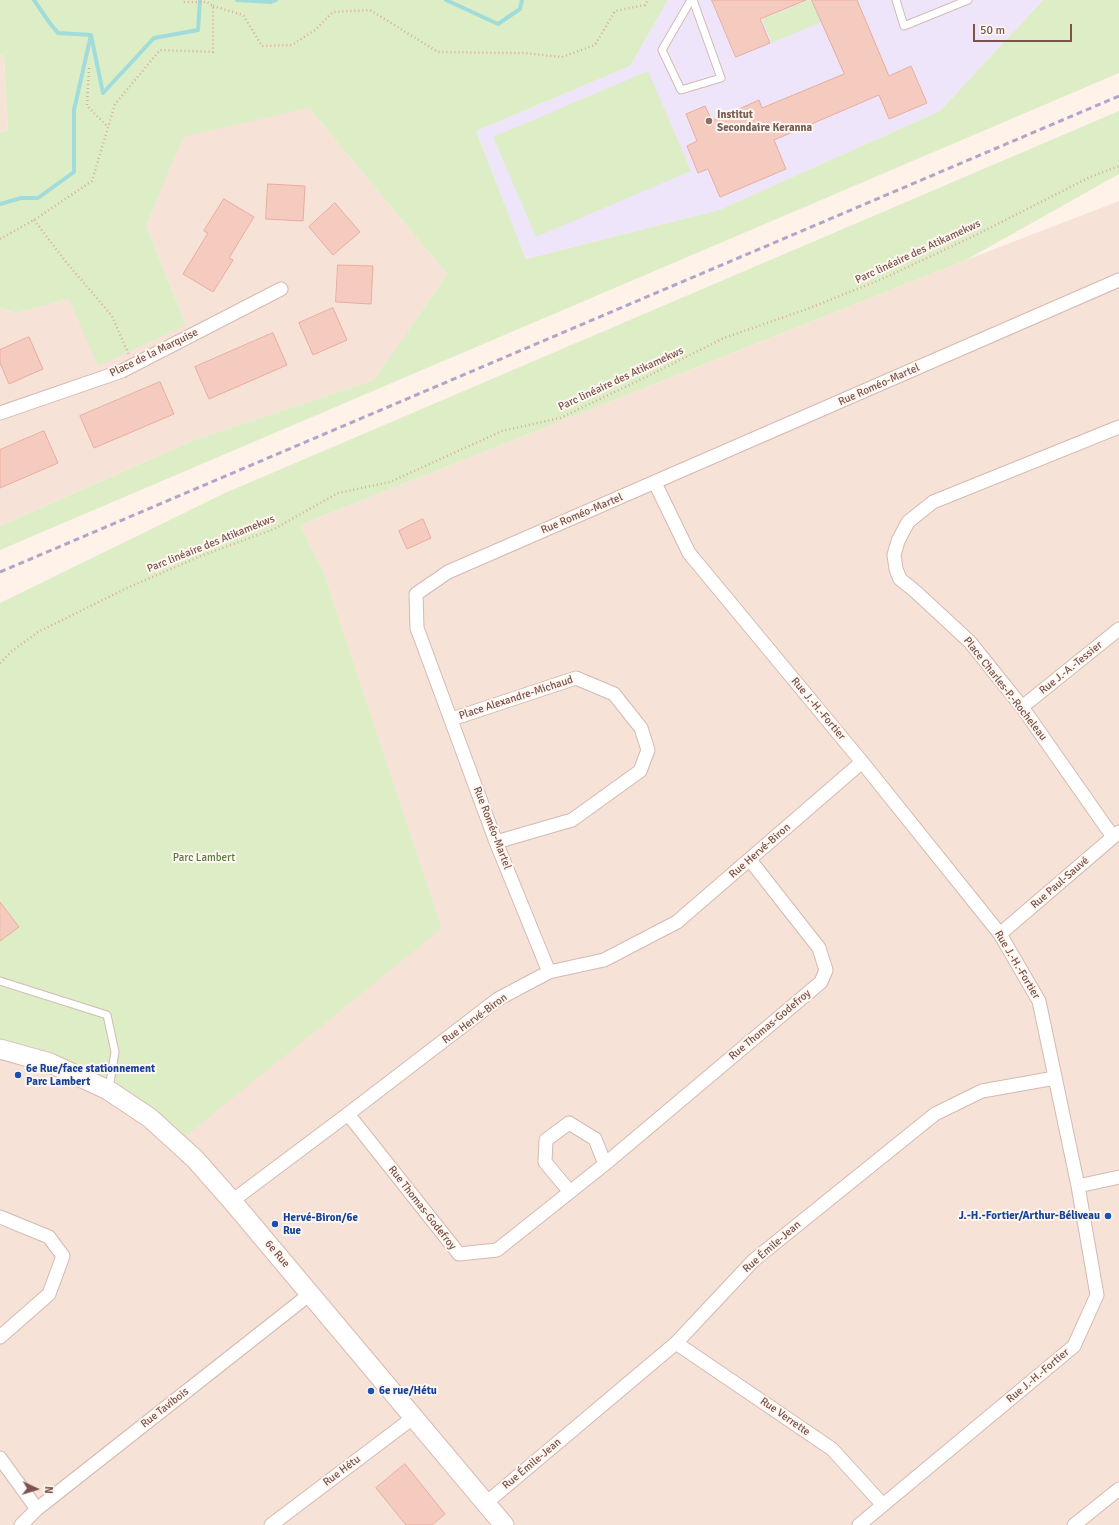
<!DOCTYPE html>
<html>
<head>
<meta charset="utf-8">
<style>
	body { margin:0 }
	#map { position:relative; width:1119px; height:1525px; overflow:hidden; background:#fef2e9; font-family:Signika,sans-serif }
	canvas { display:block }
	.north { position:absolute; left:16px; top:1469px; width:40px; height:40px; -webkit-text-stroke:3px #fff7f1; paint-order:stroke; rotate:94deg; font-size:11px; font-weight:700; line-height:16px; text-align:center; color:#7b534a }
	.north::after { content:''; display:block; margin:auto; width:14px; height:18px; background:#7b534a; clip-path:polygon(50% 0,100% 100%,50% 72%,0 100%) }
	.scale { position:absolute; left:973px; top:24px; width:99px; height:18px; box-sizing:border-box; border:2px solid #7b534a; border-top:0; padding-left:5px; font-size:12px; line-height:14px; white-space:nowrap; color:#7b534a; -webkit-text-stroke:3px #fff7f1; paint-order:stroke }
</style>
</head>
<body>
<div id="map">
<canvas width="1119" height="1525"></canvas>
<div class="north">N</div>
<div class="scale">50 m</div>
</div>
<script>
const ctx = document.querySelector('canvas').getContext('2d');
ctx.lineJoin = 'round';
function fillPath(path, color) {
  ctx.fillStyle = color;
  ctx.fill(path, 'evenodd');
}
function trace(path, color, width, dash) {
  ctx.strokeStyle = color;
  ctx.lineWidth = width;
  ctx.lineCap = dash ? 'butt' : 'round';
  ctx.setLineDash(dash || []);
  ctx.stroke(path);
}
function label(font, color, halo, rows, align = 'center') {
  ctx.font = font + ' Signika,sans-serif';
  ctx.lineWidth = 4;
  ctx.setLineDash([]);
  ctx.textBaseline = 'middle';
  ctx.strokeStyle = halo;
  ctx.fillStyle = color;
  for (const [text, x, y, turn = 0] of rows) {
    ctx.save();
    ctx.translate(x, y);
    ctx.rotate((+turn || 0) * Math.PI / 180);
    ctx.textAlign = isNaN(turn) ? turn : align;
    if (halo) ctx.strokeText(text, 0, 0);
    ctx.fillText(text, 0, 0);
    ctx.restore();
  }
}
const residential = new Path2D(`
	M0,55L4,56L8,130L0,132Z
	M309,108L447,274L374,380L194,440L0,526V308L16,313L69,299L186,325L146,226L183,136Z
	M1119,201V1525H0V1052L442,928L324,573L300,525L966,260Z`);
const education = new Path2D(`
	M668,0H1043L940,111L719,210L526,259L476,131L630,66Z`);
const green = new Path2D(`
	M0,0H668L630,66L476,131L526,259L719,210L940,111L1043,0H1119V73L0,550V526L194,440L374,380L447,274L309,108L183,137L146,226L186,325L98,366L69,299L16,313L0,308V132L8,130L4,56L0,55Z
	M808,0H812L821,22L772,43L762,19Z
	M648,71L691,171L536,237L493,137Z
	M1119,111V174L966,260L300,525L324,573L442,928L182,1139L107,1084L0,1052V603L225,493Z`);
const stream = new Path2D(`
	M34,0L49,22L58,33L91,35
	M237,0L271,2L276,0
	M446,0L498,24L520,9L522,0
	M0,204L21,198H38L74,172V110L91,35L103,93L154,38L198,30L200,0`);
const building = new Path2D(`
	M712,0H806L760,19L770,43L736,57Z
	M812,0H857L889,76L911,66L927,103L889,119L879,95L774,140L786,169L720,197L708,169L698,173L687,146L697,141L686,114L705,106L712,121L759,100L762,108L844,74Z
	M268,184L305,186L303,221L266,219Z
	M224,199L254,217L229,258L233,260L213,292L183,274L208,233L204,231Z
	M335,203L360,232L333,255L309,227Z
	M338,265L373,266L371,304L336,302Z
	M333,308L347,340L313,355L299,323Z
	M273,333L287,365L209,399L195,367Z
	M29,337L43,369L9,384L0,363V350Z
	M160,382L174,414L94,448L80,416Z
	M44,431L58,463L0,488V450Z
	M423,519L431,538L407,549L399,531Z
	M0,902L19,927L0,941Z
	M405,1464L445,1514L432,1525H406L376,1488Z`);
const path = new Path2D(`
	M213,6L243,15L262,46L292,45L315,30L333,12L370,10L438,52L523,53L562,57L595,45L615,11L645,5L648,0
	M89,68L87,106L108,127
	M34,220L66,262L112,316L129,355
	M0,239L34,220L92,181L115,104L160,50L213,52V6L207,2H183V0
	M0,663L12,651L38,632L127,588L201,556L274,529L338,493L390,482L502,431L560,418L646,377L724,338L810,308L882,279L974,236L1090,177L1119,166`);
const lane = new Path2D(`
	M691,0L662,50L681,90L721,78L693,0
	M896,0L904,26L968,0
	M0,981L107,1015L115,1052L109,1089`);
const street = new Path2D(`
	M0,413L122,371L281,289
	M655,483L689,553L862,762L1000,934L1039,1001L1078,1186L1097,1295L1074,1346L859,1525
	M1022,707L1119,629
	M452,719L576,678L614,694L641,728L648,750L640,771L572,820L496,842
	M1113,837L1022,707L970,642L916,592L900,579L896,569L894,555L898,541L908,522L933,502L1119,427
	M1000,934L1119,832
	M549,972L496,842L417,628L416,594L448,572L1119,280
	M348,1114L459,1254L497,1250L605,1164L821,982L826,970L819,948L750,860
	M1078,1186L1119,1177
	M570,1192L545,1162L546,1140L569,1123L595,1139L605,1164
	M232,1201L348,1114L498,999L549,972L604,960L677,922L862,762
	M0,1217L49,1237L63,1256L49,1294L0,1337
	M676,1343L832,1449L883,1505
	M0,1458L37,1509
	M486,1503L676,1343L754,1260L935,1114L982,1091L1055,1078
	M21,1525L37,1509L310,1294
	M271,1525L414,1417
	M1074,1525L1119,1489`);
const secondary = new Path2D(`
	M0,1049L50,1063L108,1090L150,1118L195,1159L232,1201L504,1525`);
const rail = new Path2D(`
	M0,572L1119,96`);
const markers = [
	[709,121,4,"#8d6e63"],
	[18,1075,4,"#1a4fb4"],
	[1108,1216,4,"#1a4fb4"],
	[275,1224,4,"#1a4fb4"],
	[371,1391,4,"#1a4fb4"]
];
const educationNames = [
	["Institut",717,115],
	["Secondaire Keranna",717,128]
];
const streetNames = [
	["Parc linéaire des Atikamekws",918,252,-25],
	["Place de la Marquise",154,353,-26],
	["Parc linéaire des Atikamekws",621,379,-25],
	["Rue Roméo-Martel",879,385,-24],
	["Rue Roméo-Martel",582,514,-23],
	["Parc linéaire des Atikamekws",211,544,-22],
	["Rue J.-A.-Tessier",1071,668,-39],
	["Place Charles-P.-Rocheleau",1005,689,52],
	["Place Alexandre-Michaud",516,698,-18],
	["Rue J.-H.-Fortier",818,709,50],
	["Rue Roméo-Martel",492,828,69],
	["Rue Hervé-Biron",760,851,-41],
	["Rue Paul-Sauvé",1060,883,-41],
	["Rue J.-H.-Fortier",1017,965,59],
	["Rue Hervé-Biron",475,1019,-36],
	["Rue Thomas-Godefroy",770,1025,-40],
	["Rue Thomas-Godefroy",422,1208,52],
	["Rue Émile-Jean",772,1247,-41],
	["6e Rue",277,1254,50],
	["Rue J.-H.-Fortier",1038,1376,-40],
	["Rue Tavibois",165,1408,-38],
	["Rue Verrette",785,1417,35],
	["Rue Émile-Jean",532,1464,-40],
	["Rue Hétu",342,1471,-37]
];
const parkNames = [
	["Parc Lambert",204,858]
];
const transitNames = [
	["6e Rue/face stationnement",26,1069],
	["Parc Lambert",26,1082],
	["J.-H.-Fortier/Arthur-Béliveau",1100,1216,"right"],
	["Hervé-Biron/6e",283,1218],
	["Rue",283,1231],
	["6e rue/Hétu",379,1391]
];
fillPath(residential, '#f6e2d7');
fillPath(education, '#efe5fb');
fillPath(green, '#ddeec6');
trace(stream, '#a1dcdb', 4);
fillPath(building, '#f5cbbf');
trace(building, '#e9ad9e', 1);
trace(lane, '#d4bab0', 9);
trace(street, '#d4bab0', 15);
trace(secondary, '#dabab0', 21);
trace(path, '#dbada1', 2.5, [1, 3]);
trace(lane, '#fff', 7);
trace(street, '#fff', 13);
trace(secondary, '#fff', 19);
trace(rail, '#b2a5ca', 3, [6, 4]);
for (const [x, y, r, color] of markers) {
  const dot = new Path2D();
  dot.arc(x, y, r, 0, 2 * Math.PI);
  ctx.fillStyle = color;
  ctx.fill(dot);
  trace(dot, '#fff7f1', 1.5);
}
label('bold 11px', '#785e54', '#fff7f1', educationNames, 'left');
label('11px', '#7b534a', '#fff7f1', streetNames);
label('11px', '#5b7b3e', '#fff7f1', parkNames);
label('bold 11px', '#164399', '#fff7f1', transitNames, 'left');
</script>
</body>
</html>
